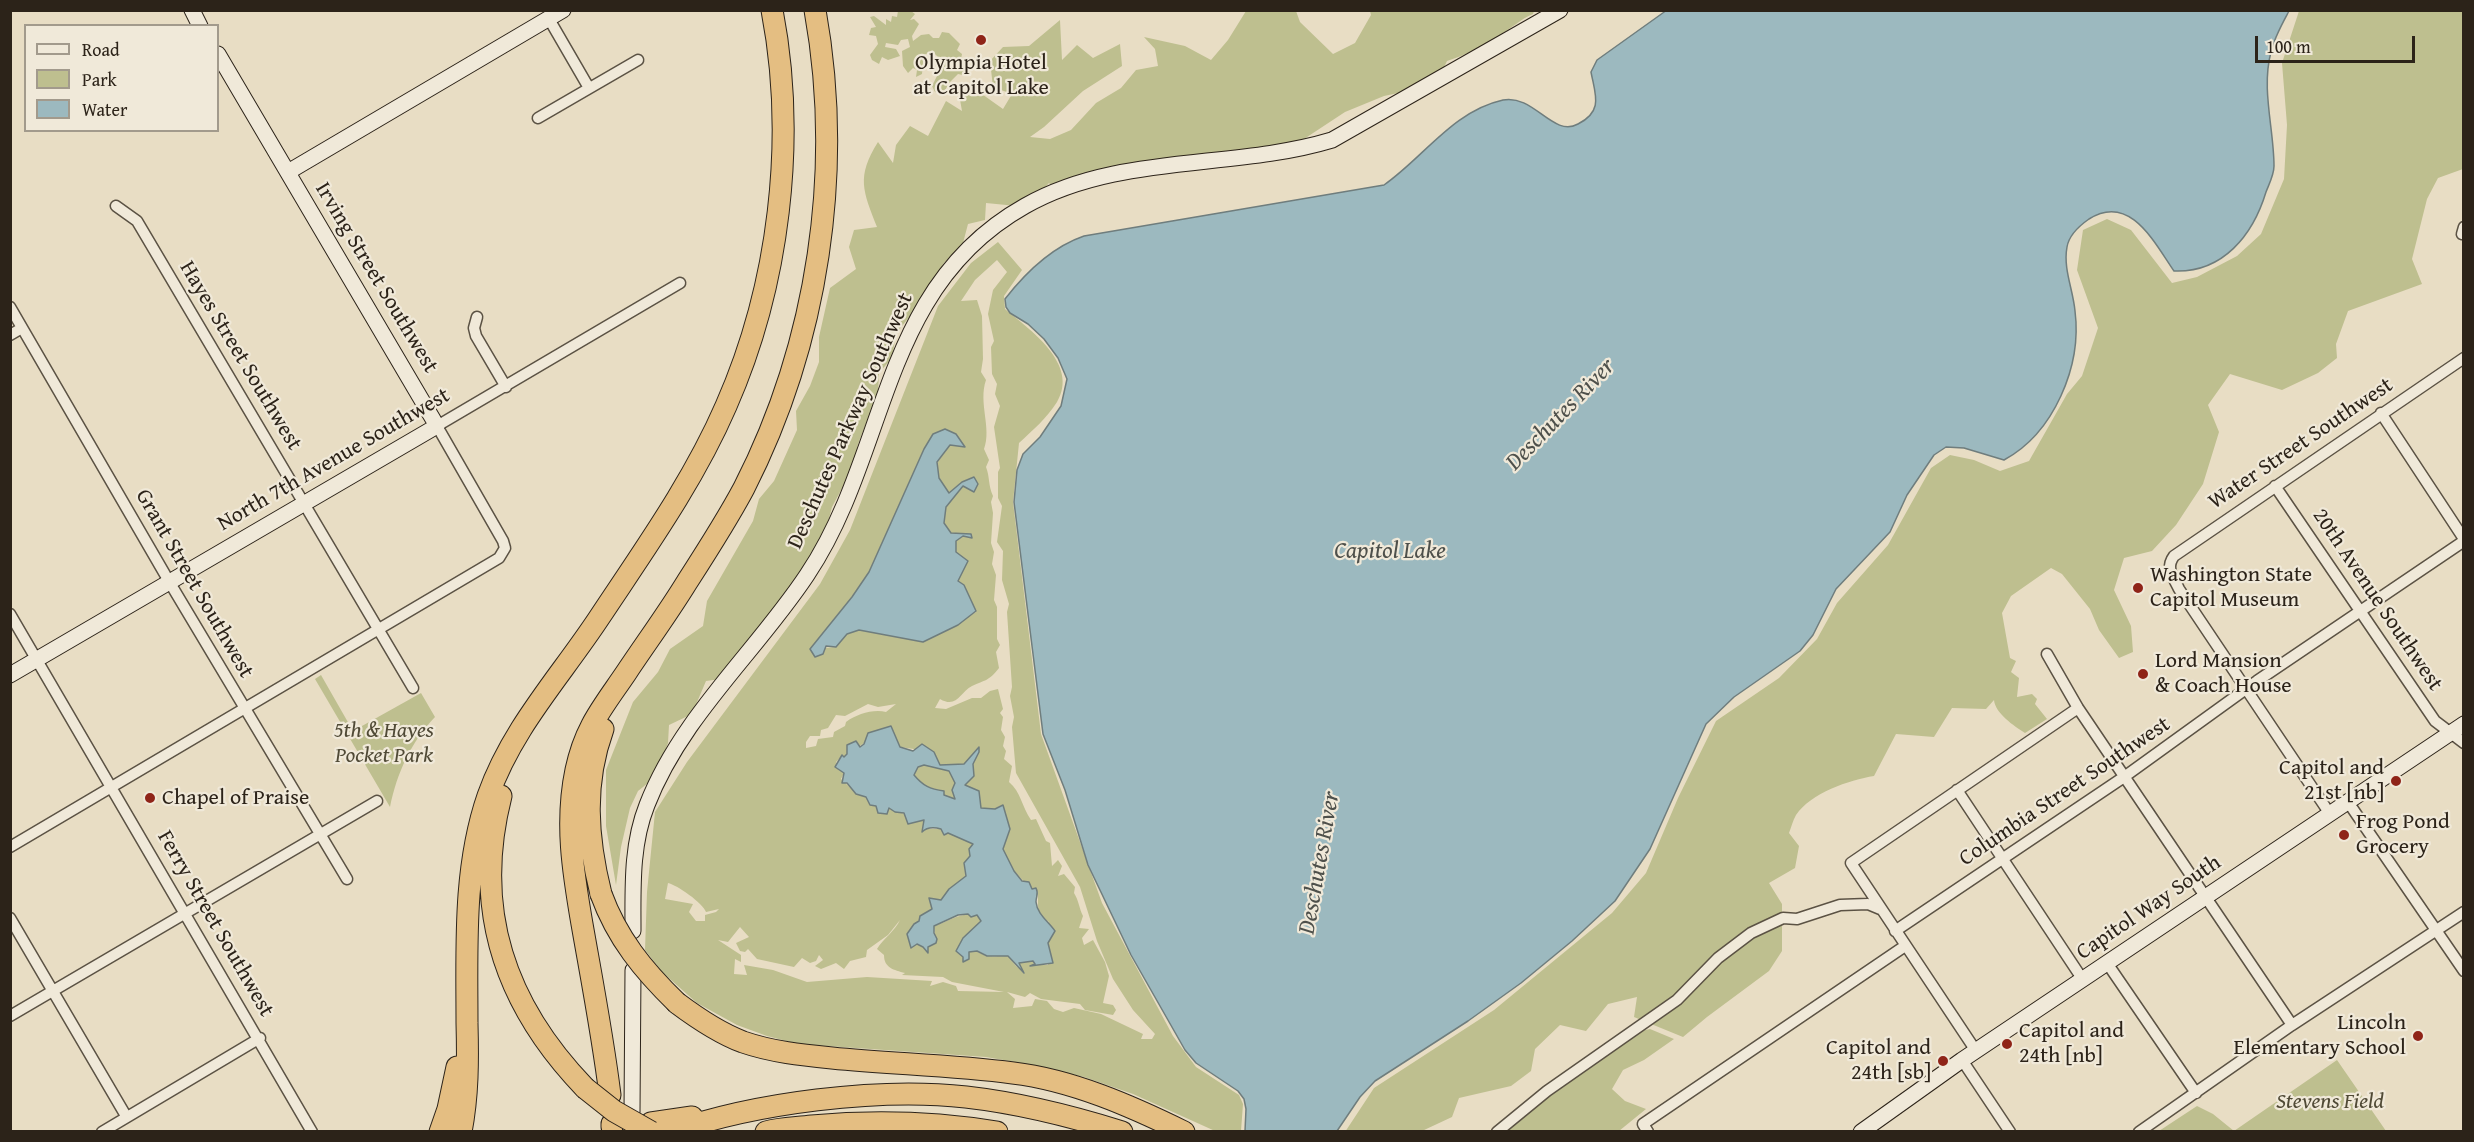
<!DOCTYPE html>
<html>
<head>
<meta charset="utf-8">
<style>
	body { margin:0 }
	#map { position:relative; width:2474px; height:1142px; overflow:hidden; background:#e8ddc4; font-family:"Gentium Book Plus",serif }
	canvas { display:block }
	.frame { position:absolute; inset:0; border:12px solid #2c2319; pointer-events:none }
	.legend { position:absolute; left:24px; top:24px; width:195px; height:108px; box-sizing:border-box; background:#f0e9d9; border:2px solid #a29a8c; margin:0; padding:8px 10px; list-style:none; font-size:18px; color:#2c2319 }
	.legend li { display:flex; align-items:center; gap:12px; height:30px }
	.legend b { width:30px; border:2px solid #a29a8c }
	.scale { position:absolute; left:2255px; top:36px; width:160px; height:27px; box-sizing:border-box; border:3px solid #2c2319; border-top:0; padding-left:8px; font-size:18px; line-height:21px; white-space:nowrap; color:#2c2319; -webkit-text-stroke:4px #f0e9d9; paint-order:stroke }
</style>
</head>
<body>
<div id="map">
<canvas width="2474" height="1142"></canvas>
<div class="frame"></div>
<ul class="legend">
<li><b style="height:8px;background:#f0e9d9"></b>Road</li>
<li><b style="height:16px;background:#bebf8f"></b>Park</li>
<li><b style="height:16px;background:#9cb9bf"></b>Water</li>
</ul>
<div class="scale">100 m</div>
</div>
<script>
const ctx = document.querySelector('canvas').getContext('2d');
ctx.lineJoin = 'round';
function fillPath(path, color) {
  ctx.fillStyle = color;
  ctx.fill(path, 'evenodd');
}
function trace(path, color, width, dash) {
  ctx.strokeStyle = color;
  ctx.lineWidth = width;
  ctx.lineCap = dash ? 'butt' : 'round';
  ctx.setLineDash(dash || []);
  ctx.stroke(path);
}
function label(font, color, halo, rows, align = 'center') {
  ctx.font = font + ' "Gentium Book Plus",serif';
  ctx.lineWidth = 4.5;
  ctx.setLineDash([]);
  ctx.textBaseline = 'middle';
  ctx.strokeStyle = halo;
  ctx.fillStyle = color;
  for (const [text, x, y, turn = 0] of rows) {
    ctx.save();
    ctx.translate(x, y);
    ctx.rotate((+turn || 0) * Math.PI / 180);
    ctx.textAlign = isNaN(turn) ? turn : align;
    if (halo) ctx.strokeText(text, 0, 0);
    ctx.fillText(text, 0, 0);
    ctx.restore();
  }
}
const green = new Path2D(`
	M898,11H911L915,14L910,20L914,19L919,24L912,36L913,41L921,35L929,34L933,38H939L942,32L949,33L960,44L957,50L962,54L961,59H968L969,65L963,75L958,74L949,83L943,94L935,92L932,86L941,68L939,58L932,51L922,56L927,57V60L923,62L922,74L916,77L917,70L913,68L908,73L903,66L902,51L910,47L908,39L901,40L898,45L886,43L885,47L896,49L900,56L888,60L882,57L879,64L872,60L870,55L878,44L876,36L869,35L871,28L876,27L870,17L874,16L886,25V19L891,22L892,16L897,17Z
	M1246,11H1296L1300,22L1333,54L1355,43L1371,15L1370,11H1534L1533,14C1519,20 1512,28 1500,35C1484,46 1466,55 1447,61L1437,82L1419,81L1403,92L1384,96L1345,112L1304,139L1284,147L1225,151L1205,157L1176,161L1062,195L1049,183L1027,207L986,203L985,220L968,224L963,243L944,263L913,312L896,334L892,358L879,373L878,393L858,444L854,466L832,507L825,534L728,678L706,681L692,714L669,725L668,743L661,762L653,779L638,791L630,808L621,847L616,885L606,826V770L633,702L658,672L670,649L703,626L707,601L753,521L759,499L774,481L797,430L796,411L810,386L819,362V337L830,288L856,269L849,247L854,230L877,227C863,191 856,177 878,142L893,163L896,145L910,126L928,136L946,101L962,111L959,94L979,92L1003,109L1012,94L993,87L990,61L1003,47L1029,46L1060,20L1062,60L1077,45L1093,58L1120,44L1122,66L1083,91L1044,127L1030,137L1050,139L1071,130L1096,103L1121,88L1136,70L1158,66L1155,49L1144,37L1185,46L1211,60L1228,40Z
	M2299,11H2463V169L2438,178L2427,199L2412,259L2422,284L2348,311L2336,344L2337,358L2318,373L2282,390L2230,374L2208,405L2219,432L2203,484L2176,525L2152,551L2124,558L2114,590L2131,626L2133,652L2119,658L2099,630L2090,609L2062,574L2051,568L2011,596L2002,613L2010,658L2016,661L2011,672L2019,678L2017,697L2032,694L2037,699L2035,704L2047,719L2025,733C2014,726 1995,713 1994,700L1986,709L1952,708L1934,737L1896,734L1874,776C1849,780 1811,793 1796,815C1793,820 1791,828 1789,833L1799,846L1795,868L1769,883L1782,904V951L1769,971L1707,1017L1683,1037L1634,1017L1637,997L1608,1004L1586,1031L1560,1025L1535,1049L1531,1071L1511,1086L1459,1098L1452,1117L1422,1131L1345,1132L1374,1088L1494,1010L1612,913L1646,873L1678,798L1716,721L1779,678L1817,639L1837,603L1888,545L1931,468L1950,455L1974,460L2000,471L2029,461L2067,394L2082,376L2098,328L2077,270L2083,230L2107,219L2131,230L2172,283L2197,277L2237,256L2261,234L2284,179L2287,125L2282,63Z
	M998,242L1022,270L1004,296L1005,309C1029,329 1080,364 1057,402C1047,418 1033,430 1019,443L1013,502L1041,734L1102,903L1173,1036L1196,1067L1239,1095L1243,1104L1241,1131H1215L1133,1094L1084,1077L1032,1065L986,1057L798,1044L767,1036L737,1025L697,1003L662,972L645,950L647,892L655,812L687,762L820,584L850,530L938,306L971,263ZM997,260L1007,272L993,290L988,314L994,341L991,347L992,374L997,384L995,394L1000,406L994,427L1000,468L998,472V498L1002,506L997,542L1003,551L1002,580L1009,604L1007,612L1012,687L1010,696L1014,717L1012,727L1016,773L1080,887L1097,941L1113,979L1133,1010L1155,1034L1152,1039H1141L1143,1034L1101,1014L1074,1008L1063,1012L1054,1009L1047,1001L1035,999L1032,1006L1013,1008L1015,999L1007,992L1025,997L1030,993L1041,999L1080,1004L1085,1010L1113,1015L1116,1010L1113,1005L1103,1003L1109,976L1105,962L1093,940L1084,945L1082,938L1089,929L1079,928L1083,916C1079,908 1079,901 1074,893L1075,887L1064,874L1058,876L1062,866L1058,860L1052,866L1050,843L1046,841L1036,819L1031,820C1022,807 1021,792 1009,782L1012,766L1004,759L1006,751L1003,746L1005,737L1001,730L1003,717L1000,713L1003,709L998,689L990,691L981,698H972L946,709L935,708L940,699C957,709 960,692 972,686C985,680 989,681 999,668L996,652L1000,645L997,639V607L994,600L996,575L992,564L994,552L991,543L993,513L991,502L993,496C988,485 990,477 986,467L989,460L984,449C992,428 978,403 986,380L981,372L983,359L982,316L977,300L961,301L975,280ZM945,429L964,447L950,445L937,463L939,478L949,493L962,482L973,477L978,484L974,492L963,485L946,507L944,523L951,533L963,536L956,541L957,581L964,585L976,612L923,642L859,630L847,633L836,647L810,649L852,597L869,572L924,449L934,434ZM868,704L878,707L896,704L886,712C873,709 857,714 846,722L845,726L834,732L833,737L818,739L816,746L806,748V742L810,736H820L821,730L828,728L836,715L845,716ZM891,726L900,747L934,752L940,765L964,764L979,748V752L973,764L974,776L965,785L981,808L995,809L1002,805L1010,829L1003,848L1006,857L1014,871L1032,890L1036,888C1042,902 1031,909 1049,922L1048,965H1034L1033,961L1019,963L1023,971L1016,966L1008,956C1002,956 993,957 987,956C975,952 975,946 963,957L956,951L981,920L977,915C959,912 950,921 934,926L936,943L928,947L927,952L923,947L917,944L911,947C907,929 918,920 932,909V904L941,901L966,876L964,863L970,856L974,844L948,833L944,835L941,829H926L922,831L924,820L870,803L866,797L856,793L841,779L844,773L836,762L842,756L844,758L847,754ZM668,883C677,885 703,903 706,912L719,909L716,912L705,915V921H696L689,912L693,904L665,899ZM900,920C895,931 883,939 877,949L884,955C884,968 894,970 905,973L902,975L943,977L952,982L1004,992L958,991L956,986L943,982L930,986L932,981L867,977L807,982L773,970L744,965L747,975L734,974L735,959L741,962V955L718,940L728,942L740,927L749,937L736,943L740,951L745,952L748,949L757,959L794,967L802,958L810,963L816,961L819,955L823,960L815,966L821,969L836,963L844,969L850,961L866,957L867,950L888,935Z
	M321,675L353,731L421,693L435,717C411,742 397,773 390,807L315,679Z
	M924,765L949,771L955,783L956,800L944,795V791C930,789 923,786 914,775L918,767Z
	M1650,1029L1674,1039L1644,1060L1623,1070L1612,1089L1625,1101L1646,1109L1619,1131L1498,1132L1570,1079L1581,1074L1580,1065L1628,1034Z
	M2337,1060L2386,1131H2159L2197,1106L2213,1114L2234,1131Z`);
const water = new Path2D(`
	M1667,10L2289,11C2282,24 2274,38 2271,52C2261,89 2274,129 2274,166C2274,175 2269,184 2266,192C2253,235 2223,273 2174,271C2154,242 2130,193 2089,219C2079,226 2069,235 2067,247C2063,269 2073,289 2075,311C2082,366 2054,433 2004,460L1964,448L1946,447L1934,455L1907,495L1890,532L1836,589L1813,635L1800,651L1734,697L1706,724L1650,849L1615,901L1572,941L1521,983L1468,1021L1375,1081L1360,1097L1337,1131H1245L1246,1109L1244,1099L1238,1091L1196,1063L1185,1050L1131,955L1088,865L1065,790L1043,734L1014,502L1017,470L1023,454L1040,437L1061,406L1067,379L1058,358L1044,339L1028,324L1010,313L1006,307L1005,299C1026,272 1052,247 1084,236L1384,185C1424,157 1453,111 1503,100C1534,94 1553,138 1578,124C1604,111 1595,94 1591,72L1597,60Z
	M945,429L956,434L965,447L950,445L937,462L939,478L949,493L962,482L974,477L978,484L974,492L963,486L946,507L944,523L951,533L971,534L972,538L963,536L956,541V552L968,561L958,581L964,585L976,611L958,625L923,642L859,630L847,634L836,647L826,646L823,654L815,657L810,649L852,597L869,572L924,449L933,434Z
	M891,726L900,747L913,751L922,744L934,752L940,765L964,764L979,747V752L973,764L974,776L965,785L979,791L981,808L995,809L1003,805L1010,829L1003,849L1014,871L1022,881L1029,882L1032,889L1036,888C1039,894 1036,896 1036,902C1037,914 1049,922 1055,931L1048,943L1053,963L1030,966L1035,964L1033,961L1019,963L1024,973L1008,956H987L977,951L969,952V959L963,962V957L956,951L963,938L981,921L977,915L971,917L968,914L958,915L934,926V933L937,939L936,943L928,947V953L923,947L917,944L911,948L907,934L914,924L919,921L920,916L932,909L929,898L941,900L949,889L966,876L964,863L970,856L969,849L973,844L948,833L944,835L941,829C934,827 927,827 922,832L924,820L908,824L904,813L895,812L889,808L887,814L878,813L876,806L870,805L866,797L856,794L847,783H842L844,773L835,767L842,755L844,757L847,754V745L856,741L860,747L864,744L868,733ZM924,765L949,771L955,783L952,790L955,799L944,795V791C930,789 923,786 914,775L918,767Z`);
const highwayTunnel = new Path2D(`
	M622,1131L651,1123`);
const street = new Path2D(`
	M549,19L589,88
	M538,118L638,60
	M116,206L137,221L413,688
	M2462,234L2464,227
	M10,307L170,583L347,879
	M477,317L474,328L476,336L506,387
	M10,335L22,328
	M2381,413L2464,539
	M2275,486L2435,721L2464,743
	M10,614L312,1132
	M2047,654L2078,708L2292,1025
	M1957,790L2083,980
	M2348,802L2464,971
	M2330,814L2179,589C2173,576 2165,568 2174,556L2464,358
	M10,847L499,558L505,548L503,541L437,426L680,283
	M10,918L126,1116
	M1895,931L2124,777L2257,681L2464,541
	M2107,963L2196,1093
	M10,1016L377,801
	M1976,1051L1851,863L2078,708
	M1962,1060L2010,1132
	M102,1132L260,1038
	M1497,1132L1547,1091L1677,1000L1718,958L1751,933L1783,918L1797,919L1840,905L1868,904L1880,909
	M1648,1132L1643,1124L1905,946
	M2139,1132L2292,1025L2464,912`);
const secondary = new Path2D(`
	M192,10L200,26
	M288,172L563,10
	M10,675L437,426L218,54
	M633,931C633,888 631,845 647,805C681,717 756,652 807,575C890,451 879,288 1025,206C1118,153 1233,170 1332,140L1560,10
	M632,1112L633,970
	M1861,1132L1962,1060L2464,724`);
const highway = new Path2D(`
	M501,796C472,910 505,1005 585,1088
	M601,894C587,838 583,784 603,729
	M677,1003C697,1018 719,1033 743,1042C772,1052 802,1055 832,1058C892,1064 953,1065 1013,1073C1072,1080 1131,1106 1184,1132
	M610,1095C603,1038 592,981 582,924C573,872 565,822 576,770C585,727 603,707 626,673C646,643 668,613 687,582C707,551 727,520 744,488C818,343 844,171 815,10
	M651,1123L692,1117
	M612,1124V1127
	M440,1132L448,1109L457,1067
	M461,1132C468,1096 468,1060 467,1023C467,948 463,868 488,796C512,728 560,677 599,618C644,550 693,482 726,406C779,286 797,140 772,10
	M672,1132C754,1103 879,1087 966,1097C1019,1103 1071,1116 1122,1132
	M766,1132C781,1128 797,1128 812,1126C875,1120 935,1122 997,1132`);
const highwayBridge = new Path2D(`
	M601,894C617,938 643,970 677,1003
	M585,1088L614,1111L651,1132`);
const markers = [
	[981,40,6,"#8f2418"],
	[2138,588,6,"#8f2418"],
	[2143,674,6,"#8f2418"],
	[2396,781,6,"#8f2418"],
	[150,798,6,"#8f2418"],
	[2344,835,6,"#8f2418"],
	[2418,1036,6,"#8f2418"],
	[2007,1044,6,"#8f2418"],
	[1943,1061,6,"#8f2418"]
];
const poiNames = [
	["Olympia Hotel",981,63,"center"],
	["at Capitol Lake",981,88,"center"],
	["Washington State",2150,575],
	["Capitol Museum",2150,600],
	["Lord Mansion",2155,661],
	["& Coach House",2155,686],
	["Capitol and",2384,768,"right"],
	["21st [nb]",2384,793,"right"],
	["Chapel of Praise",162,798],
	["Frog Pond",2356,822],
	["Grocery",2356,847],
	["Lincoln",2406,1023,"right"],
	["Elementary School",2406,1048,"right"],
	["Capitol and",2019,1031],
	["24th [nb]",2019,1056],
	["Capitol and",1931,1048,"right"],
	["24th [sb]",1931,1073,"right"]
];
const streetNames = [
	["Irving Street Southwest",376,278,59],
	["Hayes Street Southwest",240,356,59],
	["Deschutes Parkway Southwest",851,421,-66],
	["Water Street Southwest",2301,444,-34],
	["North 7th Avenue Southwest",334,460,-30],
	["Grant Street Southwest",194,584,60],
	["20th Avenue Southwest",2377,600,56],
	["Columbia Street Southwest",2065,792,-34],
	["Capitol Way South",2149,908,-34],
	["Ferry Street Southwest",215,924,60]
];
const parkNames = [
	["5th & Hayes",384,731],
	["Pocket Park",384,756],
	["Stevens Field",2330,1102]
];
const waterNames = [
	["Deschutes River",1561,415,-46],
	["Capitol Lake",1390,552],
	["Deschutes River",1320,863,-80]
];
fillPath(green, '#bebf8f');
fillPath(water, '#9cb9bf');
trace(water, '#6f7d7d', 1.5);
trace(highwayTunnel, '#c2b8a2', 21, [21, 10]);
trace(street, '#5b5244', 13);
trace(secondary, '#2c2319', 17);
trace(highway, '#2c2319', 23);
trace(street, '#f0e9d9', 10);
trace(secondary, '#f0e9d9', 15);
trace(highway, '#e4be82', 21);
trace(highwayBridge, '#2c2319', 23, []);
trace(highwayBridge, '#e4be82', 21);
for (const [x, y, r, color] of markers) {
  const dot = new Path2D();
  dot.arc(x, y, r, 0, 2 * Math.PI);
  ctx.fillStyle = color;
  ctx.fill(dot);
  trace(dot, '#f0e9d9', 2);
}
label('22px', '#2c2319', '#f0e9d9', poiNames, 'left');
label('22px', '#2c2319', '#f0e9d9', streetNames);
label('italic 22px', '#504a36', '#f0e9d9', parkNames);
label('italic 24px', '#4e504b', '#f0e9d9', waterNames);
</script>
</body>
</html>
